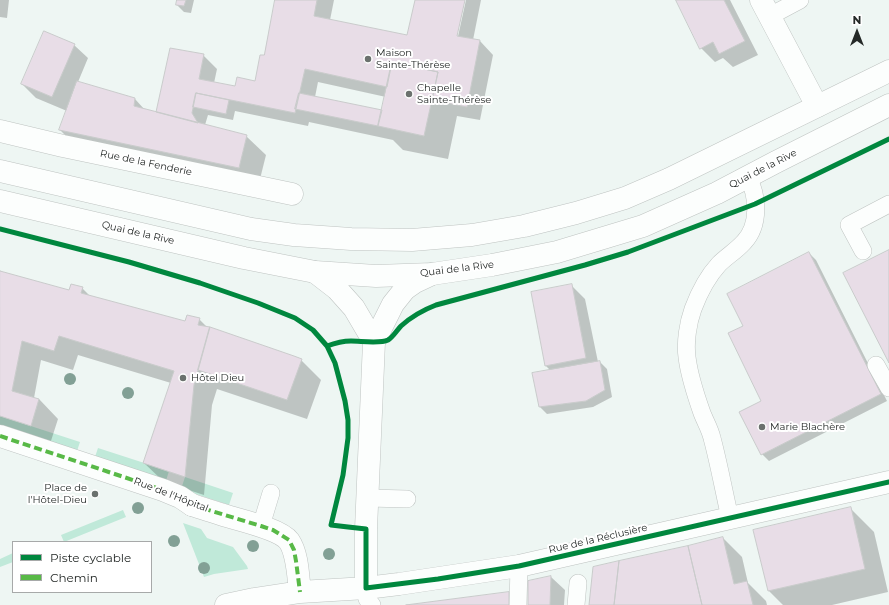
<!DOCTYPE html>
<html>
<head>
<meta charset="utf-8">
<style>
	body { margin:0 }
	#map { position:relative; width:889px; height:605px; overflow:hidden; background:#eef6f3; font-family:Montserrat,sans-serif }
	canvas { display:block }
	.legend { position:absolute; left:12px; top:541px; width:140px; height:52px; box-sizing:border-box; background:#fff; border:1px solid #a7a9a9; margin:0; padding:5px 7px; list-style:none; font-size:12px; color:#242927 }
	.legend li { display:flex; align-items:center; gap:8px; height:20px }
	.legend b { width:20px; border:1px solid #a7a9a9 }
	.north { position:absolute; left:837px; top:12px; width:40px; height:40px; -webkit-text-stroke:3px #fff; paint-order:stroke; rotate:0deg; font-size:11px; font-weight:700; line-height:16px; text-align:center; color:#242927 }
	.north::after { content:''; display:block; margin:auto; width:14px; height:18px; background:#242927; clip-path:polygon(50% 0,100% 100%,50% 72%,0 100%) }
</style>
</head>
<body>
<div id="map">
<canvas width="889" height="605"></canvas>
<ul class="legend">
<li><b style="height:5px;background:#00873e"></b>Piste cyclable</li>
<li><b style="height:5px;background:#58b947"></b>Chemin</li>
</ul>
<div class="north">N</div>
</div>
<script>
const ctx = document.querySelector('canvas').getContext('2d');
ctx.lineJoin = 'round';
function fillPath(path, color) {
  ctx.fillStyle = color;
  ctx.fill(path, 'evenodd');
}
function trace(path, color, width, dash) {
  ctx.strokeStyle = color;
  ctx.lineWidth = width;
  ctx.lineCap = dash ? 'butt' : 'round';
  ctx.setLineDash(dash || []);
  ctx.stroke(path);
}
function label(font, color, halo, rows, align = 'center') {
  ctx.font = font + ' Montserrat,sans-serif';
  ctx.lineWidth = 4;
  ctx.setLineDash([]);
  ctx.textBaseline = 'middle';
  ctx.strokeStyle = halo;
  ctx.fillStyle = color;
  for (const [text, x, y, turn = 0] of rows) {
    ctx.save();
    ctx.translate(x, y);
    ctx.rotate((+turn || 0) * Math.PI / 180);
    ctx.textAlign = isNaN(turn) ? turn : align;
    if (halo) ctx.strokeText(text, 0, 0);
    ctx.fillText(text, 0, 0);
    ctx.restore();
  }
}
const green = new Path2D(`
	M0,416L80,442L76,454L0,429Z
	M98,448L169,471L165,484L94,460Z
	M185,477L233,493L229,505L181,489Z
	M123,510L126,517L64,542L61,535Z
	M183,523L201,529L207,538L233,547L247,566L248,569L214,574L204,577Z
	M13,553V562L0,567V559Z`);
const shadow = new Path2D(`
	M0,0H9L7,18L0,17V19Z
	M178,0H194L191,13L184,12L177,5Z
	M276,0H334L330,20L408,36L416,0H464L455,40L457,41L466,0H481L473,40L480,41L493,55L480,120L457,116L448,159L403,150L393,140L309,122L308,126L235,111L233,120L208,115L205,125L246,136L266,155L258,187L79,149L60,130L67,111L36,98L22,84L74,45L88,58L78,82L135,99L145,110L156,113L203,55L217,69L214,83L236,87L256,82L265,56ZM318,82L386,97L382,112L315,97Z
	M678,0H730L758,55L733,67L723,58L715,62L701,48Z
	M809,253L816,260L887,401L769,461L762,454L763,401L745,326Z
	M0,270L2,273L70,291L82,288L90,296L186,322L199,319L208,328L301,360L321,380L307,419L217,389L212,405L204,495L164,482L144,463L171,383L78,355L73,370L41,360L34,398L39,399L58,419L50,444L0,428Z
	M572,286L585,299L598,362H600L607,369L612,397L593,407L547,414L540,407L551,371L545,365Z
	M851,509L874,532L888,592L832,605H783L768,590Z
	M723,538L742,557L748,583L766,601L767,605H590Z
	M551,577L565,590L564,605H529Z`);
const building = new Path2D(`
	M177,0H186L184,6L176,5Z
	M275,0H317L314,16L407,35L415,0H465L457,36L480,40L467,107L432,100L438,72L392,62L387,87L305,69L295,113L196,93L192,113L198,123L156,112L170,48L204,54L199,79L235,86L237,77L255,81L260,55H264Z
	M676,0H724L745,41L719,54L713,42L700,49Z
	M44,31L75,44L52,97L21,84Z
	M392,62L438,72L424,136L378,126Z
	M77,81L135,98L134,106L247,135L239,168L59,130Z
	M196,93L229,100L226,114L193,107Z
	M299,93L382,110L378,126L295,109Z
	M889,250V363L843,273Z
	M809,252L881,394L761,455L739,412L761,401L728,333L743,326L727,294Z
	M0,271L69,290L71,284L83,287L81,293L185,321L187,315L200,318L198,325L210,327L194,385L185,477L143,463L174,371L59,336L54,351L22,341L12,391L39,399L31,426L0,416Z
	M572,284L586,358L545,366L531,292Z
	M210,327L294,356L302,359L287,400L198,370Z
	M600,361L605,390L586,401L539,407L532,373Z
	M851,507L865,569L768,591L753,530Z
	M723,537L734,584L747,581L753,605H702L688,546Z
	M688,546L702,605H614L619,561Z
	M619,561L614,605H589L593,567Z
	M551,576L550,605H528V581Z
	M509,592V605H406Z`);
const service = new Path2D(`
	M770,16L800,0
	M863,251L849,225L889,204
	M876,365L889,388
	M368,498L407,499
	M730,518C724,492 719,464 712,438C710,429 705,421 702,413C696,396 689,374 687,357C685,342 688,323 693,309C699,293 707,277 719,264C727,256 736,251 744,242C760,225 758,196 748,177
	M261,526L271,493
	M366,588L367,599L372,605
	M518,605L519,566
	M576,605L578,583`);
const pedestrian = new Path2D(`
	M0,436L163,490L180,497L192,505`);
const minor = new Path2D(`
	M761,0L817,106
	M0,131L63,146L292,194
	M315,272L337,289L354,308L374,342
	M192,505C204,509 217,513 230,517C244,521 281,530 289,541C298,554 298,577 300,592
	M366,588V529L374,342L393,304L405,289L415,282L432,274
	M226,605L254,599L300,592L366,588L399,584L519,566L889,482`);
const primary = new Path2D(`
	M0,171L251,229L294,235L351,239L412,240L472,235L524,226L576,213L625,198L669,179L889,71
	M0,201L244,258L315,272L376,276L432,274L492,265L557,252L643,226L717,193L776,162L889,105`);
const quiet = new Path2D(`
	M0,436L163,490L180,497L192,505L261,526L273,530L289,540L294,550L296,561L300,592`);
const cycleway = new Path2D(`
	M0,229L129,262L200,283L258,303L295,318L313,330L327,346L335,363L345,401L348,420V438L343,475L331,525L348,527L366,529V588L438,579L519,566L889,482
	M327,346C335,343 343,341 351,341C361,341 380,344 388,340C393,337 397,330 401,326C411,317 423,310 436,305L585,265L628,252L755,204L889,139`);
const trees = [
	[70,379],
	[128,393],
	[138,508],
	[174,541],
	[253,546],
	[329,554],
	[204,568]
];
const markers = [
	[368,59,4,"#6b716e"],
	[409,94,4,"#6b716e"],
	[183,378,4,"#6b716e"],
	[762,427,4,"#6b716e"],
	[95,494,4,"#6b716e"]
];
const poiNames = [
	["Maison",376,53],
	["Sainte-Thérèse",376,65],
	["Chapelle",417,88],
	["Sainte-Thérèse",417,100],
	["Hôtel Dieu",191,378],
	["Marie Blachère",770,427],
	["Place de",87,488,"right"],
	["l'Hôtel-Dieu",87,500,"right"]
];
const streetNames = [
	["Rue de la Fenderie",146,163,12],
	["Quai de la Rive",763,169,-27],
	["Quai de la Rive",138,233,13],
	["Quai de la Rive",457,269,-7],
	["Rue de l'Hôpital",171,495,21],
	["Rue de la Réclusière",598,539,-13]
];
fillPath(green, '#c0e9d9');
fillPath(shadow, '#0003');
fillPath(building, '#e8dde7');
trace(building, '#c9cbcb', 1);
trace(service, '#bec3c1', 18);
trace(pedestrian, '#bec3c1', 23);
trace(minor, '#bec3c1', 23);
trace(primary, '#bec3c1', 23);
trace(service, '#fcfefd', 17);
trace(pedestrian, '#fcfefd', 22);
trace(minor, '#fcfefd', 22);
trace(primary, '#fcfefd', 22);
trace(quiet, '#58b947', 4, [8, 4]);
trace(cycleway, '#00873e', 5);
ctx.fillStyle = '#82a095';
for (const [x, y] of trees) {
  ctx.beginPath();
  ctx.arc(x, y, 6, 0, 2 * Math.PI);
  ctx.fill();
}
for (const [x, y, r, color] of markers) {
  const dot = new Path2D();
  dot.arc(x, y, r, 0, 2 * Math.PI);
  ctx.fillStyle = color;
  ctx.fill(dot);
  trace(dot, '#fff', 1.5);
}
label('10px', '#242927', '#fff', poiNames, 'left');
label('10px', '#242927', '#fff', streetNames);
</script>
</body>
</html>
